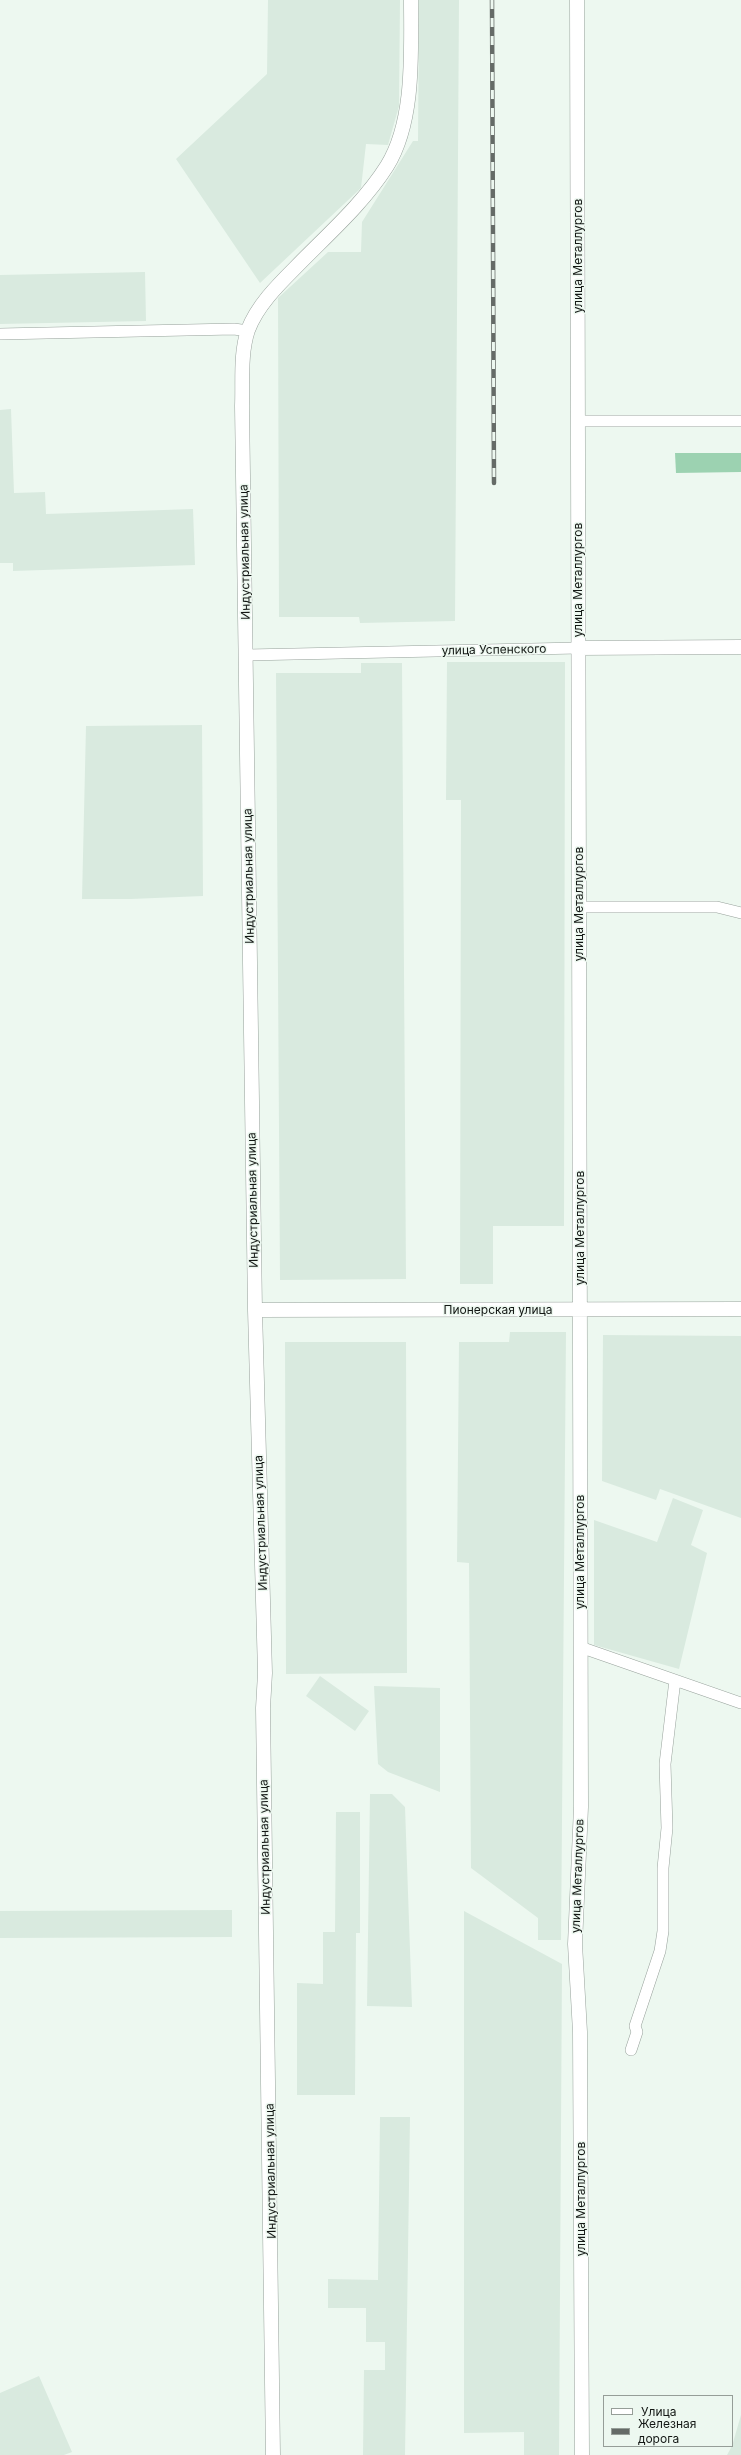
<!DOCTYPE html>
<html>
<head>
<meta charset="utf-8">
<style>
	body { margin:0 }
	#map { position:relative; width:741px; height:2455px; overflow:hidden; background:#edf8f0; font-family:Inter,sans-serif }
	canvas { display:block }
	.legend { position:absolute; left:603px; top:2395px; width:130px; height:52px; box-sizing:border-box; background:#edf8f0; border:1px solid #969e98; margin:0; padding:5px 7px; list-style:none; font-size:12px; color:#131714 }
	.legend li { display:flex; align-items:center; gap:8px; height:20px }
	.legend b { width:20px; border:1px solid #969e98 }
</style>
</head>
<body>
<div id="map">
<canvas width="741" height="2455"></canvas>
<ul class="legend">
<li><b style="height:5px;background:#fff"></b>Улица</li>
<li><b style="height:5px;background:#656b67"></b>Железная дорога</li>
</ul>
</div>
<script>
const ctx = document.querySelector('canvas').getContext('2d');
ctx.lineJoin = 'round';
function fillPath(path, color) {
  ctx.fillStyle = color;
  ctx.fill(path, 'evenodd');
}
function trace(path, color, width, dash) {
  ctx.strokeStyle = color;
  ctx.lineWidth = width;
  ctx.lineCap = dash ? 'butt' : 'round';
  ctx.setLineDash(dash || []);
  ctx.stroke(path);
}
function label(font, color, halo, rows, align = 'center') {
  ctx.font = font + ' Inter,sans-serif';
  ctx.lineWidth = 3;
  ctx.setLineDash([]);
  ctx.textBaseline = 'middle';
  ctx.strokeStyle = halo;
  ctx.fillStyle = color;
  for (const [text, x, y, turn = 0] of rows) {
    ctx.save();
    ctx.translate(x, y);
    ctx.rotate((+turn || 0) * Math.PI / 180);
    ctx.textAlign = isNaN(turn) ? turn : align;
    if (halo) ctx.strokeText(text, 0, 0);
    ctx.fillText(text, 0, 0);
    ctx.restore();
  }
}
const built = new Path2D(`
	M268,0H400L399,106L388,145L366,144L361,188L260,283L176,159L267,74Z
	M419,0H459L455,621L360,623L359,617H279L278,298L328,252H361L362,222L413,141H418Z
	M145,272L146,321L0,324V275Z
	M11,409L14,493L45,492L46,514L193,509L195,565L13,571V563H0V410Z
	M447,662H565L564,1226H493V1284H460L461,800H446Z
	M361,663H402L406,1279L280,1280L276,673H361Z
	M202,725L203,896L131,899H82L86,726Z
	M510,1332H566L561,1940H538V1918L471,1868L469,1563L457,1562L459,1342H509Z
	M603,1335L741,1336V1518L660,1489L656,1500L602,1481Z
	M285,1342H406L407,1673L286,1674Z
	M673,1498L703,1510L691,1545L707,1553L679,1669L594,1645V1520L657,1542Z
	M320,1676L369,1711L355,1731L306,1696Z
	M374,1686L440,1688V1792L388,1772L378,1764Z
	M370,1794H392L405,1807L412,2007L367,2006Z
	M336,1812H360V1933H356L355,2095H297V1983L323,1984V1932H335Z
	M232,1910V1937L0,1938V1911Z
	M464,1911L562,1964L559,2455H524V2432L464,2433Z
	M380,2117H410L405,2455H363L364,2370H385V2342H366V2308H328V2279L378,2280Z
	M39,2376L72,2452L64,2455H0V2393Z
	M741,2415V2455H727L732,2446Z`);
const green = new Path2D(`
	M675,453H741V472L676,473Z`);
const minor = new Path2D(`
	M0,334L234,329L248,331
	M578,421H741
	M247,655L578,648
	M579,907H717L741,913
	M580,1647L741,1703
	M631,2050L637,2032L635,2026L660,1951L663,1931V1868L667,1828L665,1764L675,1680`);
const tertiary = new Path2D(`
	M577,0L581,1807L575,1944L580,2032L582,2455
	M578,648L741,647
	M255,1310L741,1309
	M273,2455L263,1708L265,1673L255,1310L242,406C243,381 240,354 248,330C257,306 277,286 295,268C326,236 363,204 387,166C415,121 411,52 411,0`);
const rail = new Path2D(`
	M492,0L494,483`);
const streetNames = [
	["улица Металлургов",578,256,-90],
	["Индустриальная улица",245,552,-91],
	["улица Металлургов",578,580,-90],
	["улица Успенского",494,650,-1],
	["Индустриальная улица",249,876,-91],
	["улица Металлургов",579,904,-90],
	["Индустриальная улица",253,1200,-91],
	["улица Металлургов",580,1228,-90],
	["Пионерская улица",498,1310],
	["Индустриальная улица",261,1523,-92],
	["улица Металлургов",580,1552,-90],
	["Индустриальная улица",265,1847,-91],
	["улица Металлургов",578,1876,-88],
	["Индустриальная улица",271,2171,-91],
	["улица Металлургов",581,2199,-90]
];
fillPath(built, '#d9eadf');
fillPath(green, '#9cd2b1');
trace(minor, '#97a19b', 12);
trace(tertiary, '#97a19b', 15);
trace(minor, '#fff', 11);
trace(tertiary, '#fff', 14);
trace(rail, '#656b67', 4.5);
trace(rail, '#edf8f0', 3, [9]);
label('12px', '#131714', '#edf8f0', streetNames);
</script>
</body>
</html>
